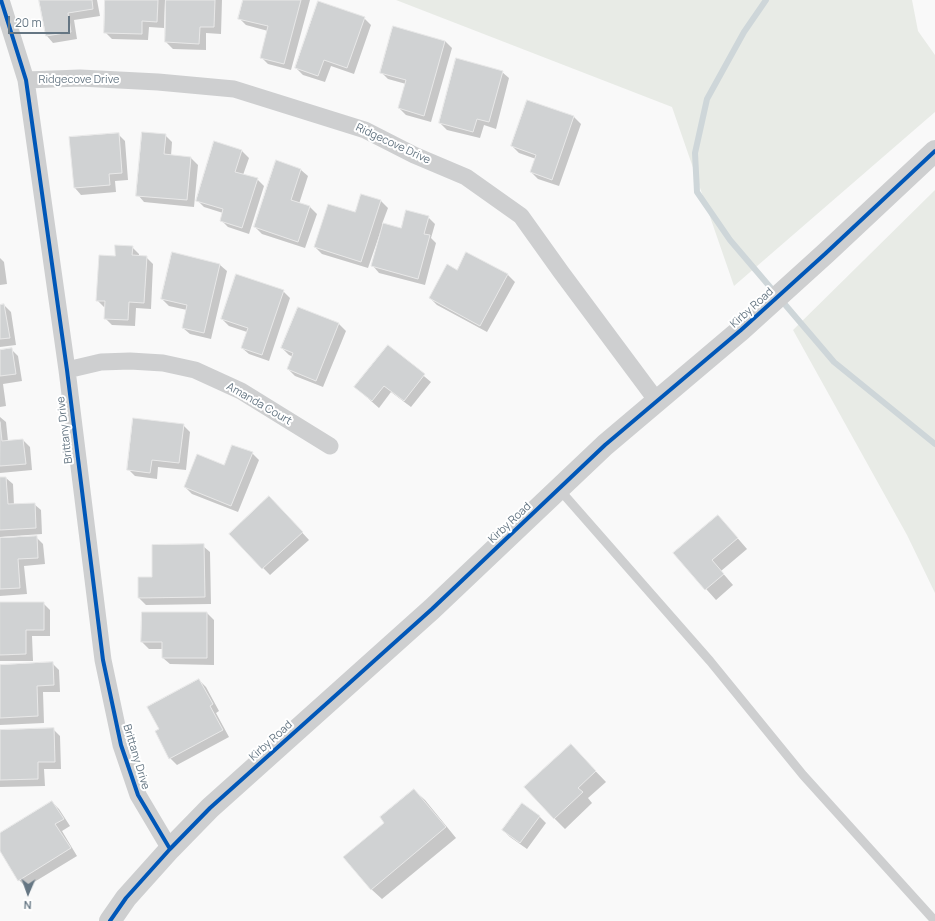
<!DOCTYPE html>
<html>
<head>
<meta charset="utf-8">
<style>
	body { margin:0 }
	#map { position:relative; width:935px; height:921px; overflow:hidden; background:#f9f9f9; font-family:Manrope,sans-serif }
	canvas { display:block }
	.north { position:absolute; left:8px; top:873px; width:40px; height:40px; -webkit-text-stroke:3px #fff; paint-order:stroke; rotate:182deg; font-size:11px; font-weight:700; line-height:16px; text-align:center; color:#657683 }
	.north::after { content:''; display:block; margin:auto; width:14px; height:18px; background:#657683; clip-path:polygon(50% 0,100% 100%,50% 72%,0 100%) }
	.scale { position:absolute; left:8px; top:16px; width:62px; height:18px; box-sizing:border-box; border:2px solid #657683; border-top:0; padding-left:5px; font-size:12px; line-height:14px; white-space:nowrap; color:#657683; -webkit-text-stroke:3px #fff; paint-order:stroke }
</style>
</head>
<body>
<div id="map">
<canvas width="935" height="921"></canvas>
<div class="north">N</div>
<div class="scale">20 m</div>
</div>
<script>
const ctx = document.querySelector('canvas').getContext('2d');
ctx.lineJoin = 'round';
function fillPath(path, color) {
  ctx.fillStyle = color;
  ctx.fill(path, 'evenodd');
}
function trace(path, color, width, dash) {
  ctx.strokeStyle = color;
  ctx.lineWidth = width;
  ctx.lineCap = dash ? 'butt' : 'round';
  ctx.setLineDash(dash || []);
  ctx.stroke(path);
}
function label(font, color, halo, rows, align = 'center') {
  ctx.font = font + ' Manrope,sans-serif';
  ctx.lineWidth = 4;
  ctx.setLineDash([]);
  ctx.textBaseline = 'middle';
  ctx.strokeStyle = halo;
  ctx.fillStyle = color;
  for (const [text, x, y, turn = 0] of rows) {
    ctx.save();
    ctx.translate(x, y);
    ctx.rotate((+turn || 0) * Math.PI / 180);
    ctx.textAlign = isNaN(turn) ? turn : align;
    if (halo) ctx.strokeText(text, 0, 0);
    ctx.fillText(text, 0, 0);
    ctx.restore();
  }
}
const green = new Path2D(`
	M396,0H912L918,31L935,55V112L734,286L672,107Z
	M935,190V593L907,535L793,330Z`);
const shadow = new Path2D(`
	M40,0H97L100,16L74,20L77,39L53,43L47,36Z
	M106,0H165L164,28L149,27L148,40L112,39L105,32Z
	M167,0H222L221,34L206,33V50L173,49L166,42Z
	M244,0H310L291,70L268,64L261,57L268,31L246,25L239,18Z
	M364,18L371,25L354,74L331,66L325,82L303,75L296,68Z
	M445,41L452,48L431,122L406,115L399,108L406,84L388,79L381,72Z
	M502,72L509,78L496,129L484,125L480,138L447,130L440,123Z
	M528,101L574,117L581,124L559,186L538,179L531,172L536,159L519,153L512,146Z
	M118,134L125,141L128,180L115,181L116,192L81,195L75,188Z
	M165,135L172,142L171,156L191,158L198,165L194,207L144,202L138,195Z
	M242,151L249,158L243,175L257,179L264,186L249,234L228,227L221,220L223,213L204,207L197,200Z
	M301,170L308,176L299,204L310,207L317,214L305,248L262,234L255,227Z
	M361,195L381,201L388,208L382,224L401,229L428,217L435,224L431,238L436,243L425,285L379,273L373,266L381,233H380L368,268L322,254L315,247L355,214Z
	M132,247L139,254V257H146L153,264L151,309L136,308L135,326L112,325L105,318L106,307H104L97,300L116,257Z
	M467,253L508,275L515,282L487,332L437,305L430,298L457,271Z
	M172,254L220,265L227,271L211,339L190,334L183,328L187,310L169,306L162,299Z
	M0,258L4,262L7,284L0,285Z
	M283,291L290,298L269,361L249,354L242,348L247,332L229,326L222,319Z
	M4,305L11,312L16,345L0,347V306Z
	M299,308L339,324L346,331L323,387L295,376L288,369L293,357L289,355L282,348Z
	M388,346L431,382L411,407L391,392L379,408L355,387Z
	M11,349L18,356L22,381L3,384L6,406L0,407V351Z
	M0,417L6,422L8,441L23,440L30,447L32,470L0,473Z
	M183,425L190,432L186,470L158,467L157,479L135,476L128,469Z
	M252,453L259,460L238,512L192,494L185,487Z
	M0,478H6L13,484L14,505L34,504L41,510L42,534L0,537Z
	M276,504L309,540L270,575L230,534Z
	M728,527L747,549L721,571L733,585L716,600L674,553Z
	M36,537L43,544L45,564L24,566L27,594L0,596V539Z
	M203,546L210,552L211,604L146,605L139,598V578H153Z
	M0,603H43L50,610V636H32L33,661H0Z
	M207,613L214,620V665L170,664L163,658V649H149L142,642Z
	M52,663L59,670L60,692H43L44,723L0,725V666Z
	M199,680L206,687L219,711L216,713L229,737L177,765L170,758L160,729Z
	M53,729L60,736L61,769H44L45,786L0,787V731Z
	M581,756L606,782L588,798L592,803L565,829L554,818Z
	M414,790L425,800L456,838L382,899L371,889L386,823Z
	M52,802L59,809L70,826L62,831L77,856L26,887L19,880L0,849V834Z
	M539,816L546,823L527,849L510,837L503,830Z`);
const stream = new Path2D(`
	M766,0L744,32L707,99L695,153L697,192L730,240L834,362L935,444`);
const building = new Path2D(`
	M39,0H92L93,9L68,13L71,32L46,36Z
	M105,0H158L157,22L142,21V34L104,33Z
	M166,0H215L214,27H200L199,44L165,42Z
	M243,0H301L284,64L260,58L268,26L238,19Z
	M318,1L365,17L347,68L324,60L318,76L295,68Z
	M393,26L445,41L424,116L398,108L406,80L380,73Z
	M456,58L503,71L489,122L477,119L473,132L439,123Z
	M527,100L574,116L552,180L530,172L536,155L511,146Z
	M142,132L166,134L164,154L191,157L187,200L136,196Z
	M119,133L122,173L109,174L110,185L74,188L69,137Z
	M214,141L242,150L235,172L258,178L242,228L220,221L223,209L196,201Z
	M276,160L301,169L291,200L310,206L298,242L254,227Z
	M361,194L381,200L361,262L314,247L328,204L355,212Z
	M406,210L429,216L424,234L430,235L418,279L371,266L383,223L401,228Z
	M115,245L133,246L132,255L147,256L144,303L129,302L128,320L104,319L105,301H96L99,255L115,256Z
	M172,252L220,264L204,333L182,328L187,305L161,299Z
	M466,252L508,274L480,326L429,298L447,264L457,270Z
	M236,274L284,290L262,355L241,348L248,328L221,319Z
	M4,304L10,338L0,339V305Z
	M298,307L339,323L316,381L287,369L293,353L281,348Z
	M388,345L425,374L404,401L384,386L372,401L354,387Z
	M12,348L16,374L0,376V350Z
	M133,418L184,424L179,463L152,460L150,473L127,470Z
	M0,422L2,441L23,439L26,464L0,466Z
	M232,445L253,452L231,506L184,487L197,454L224,465Z
	M0,477H6L8,504L35,503L36,528L0,530Z
	M269,496L303,532L262,569L229,534Z
	M718,515L738,538L712,560L724,574L705,590L673,553Z
	M37,536L38,558L18,559L20,588L0,589V538Z
	M204,544L205,597L138,598V577H152V545Z
	M0,602H44V630H26V654L0,655Z
	M142,612H207V658H162V642H141Z
	M53,662L54,685L37,686L38,716L0,718V665Z
	M199,679L213,704L210,706L223,730L169,759L155,731L159,729L147,707Z
	M54,728L55,762H38V779L0,780V730Z
	M571,744L596,771L578,788L583,792L554,819L524,787Z
	M414,789L446,827L371,890L343,857L384,823L380,817Z
	M52,801L64,819L55,824L71,848L18,881L0,851V833Z
	M522,803L540,816L520,843L502,830Z`);
const service = new Path2D(`
	M559,489L710,661L803,775L935,921`);
const minor = new Path2D(`
	M1,0L26,80L67,370L103,660L121,745L138,795L170,849
	M26,80L80,78L158,82L234,89L365,130L414,155L466,177L521,216L561,272L657,401
	M67,370L101,362L130,361L163,363L195,370L241,391L330,446`);
const tertiary = new Path2D(`
	M110,921L126,898L170,849L210,808L432,609L605,445L741,330L826,253L935,151`);
const cycleway = new Path2D(`
	M1,0L26,80L67,370L103,660L121,745L138,795L170,849
	M110,921L126,898L170,849L210,808L432,609L605,445L741,330L826,253L935,151`);
const streetNames = [
	["Ridgecove Drive",79,80],
	["Ridgecove Drive",393,144,25],
	["Kirby Road",752,308,-42],
	["Amanda Court",259,404,30],
	["Brittany Drive",65,430,-97],
	["Kirby Road",510,523,-43],
	["Kirby Road",271,741,-42],
	["Brittany Drive",136,757,73]
];
fillPath(green, '#e8ebe6');
fillPath(shadow, '#0003');
trace(stream, '#ced6d9', 6);
fillPath(building, '#d0d2d3');
trace(building, '#e8e8e8', 1);
trace(service, '#cecfd0', 9);
trace(minor, '#cecfd0', 17);
trace(tertiary, '#cecfd0', 22);
trace(cycleway, '#0057b8', 4);
label('11px', '#657683', '#fff', streetNames);
</script>
</body>
</html>
